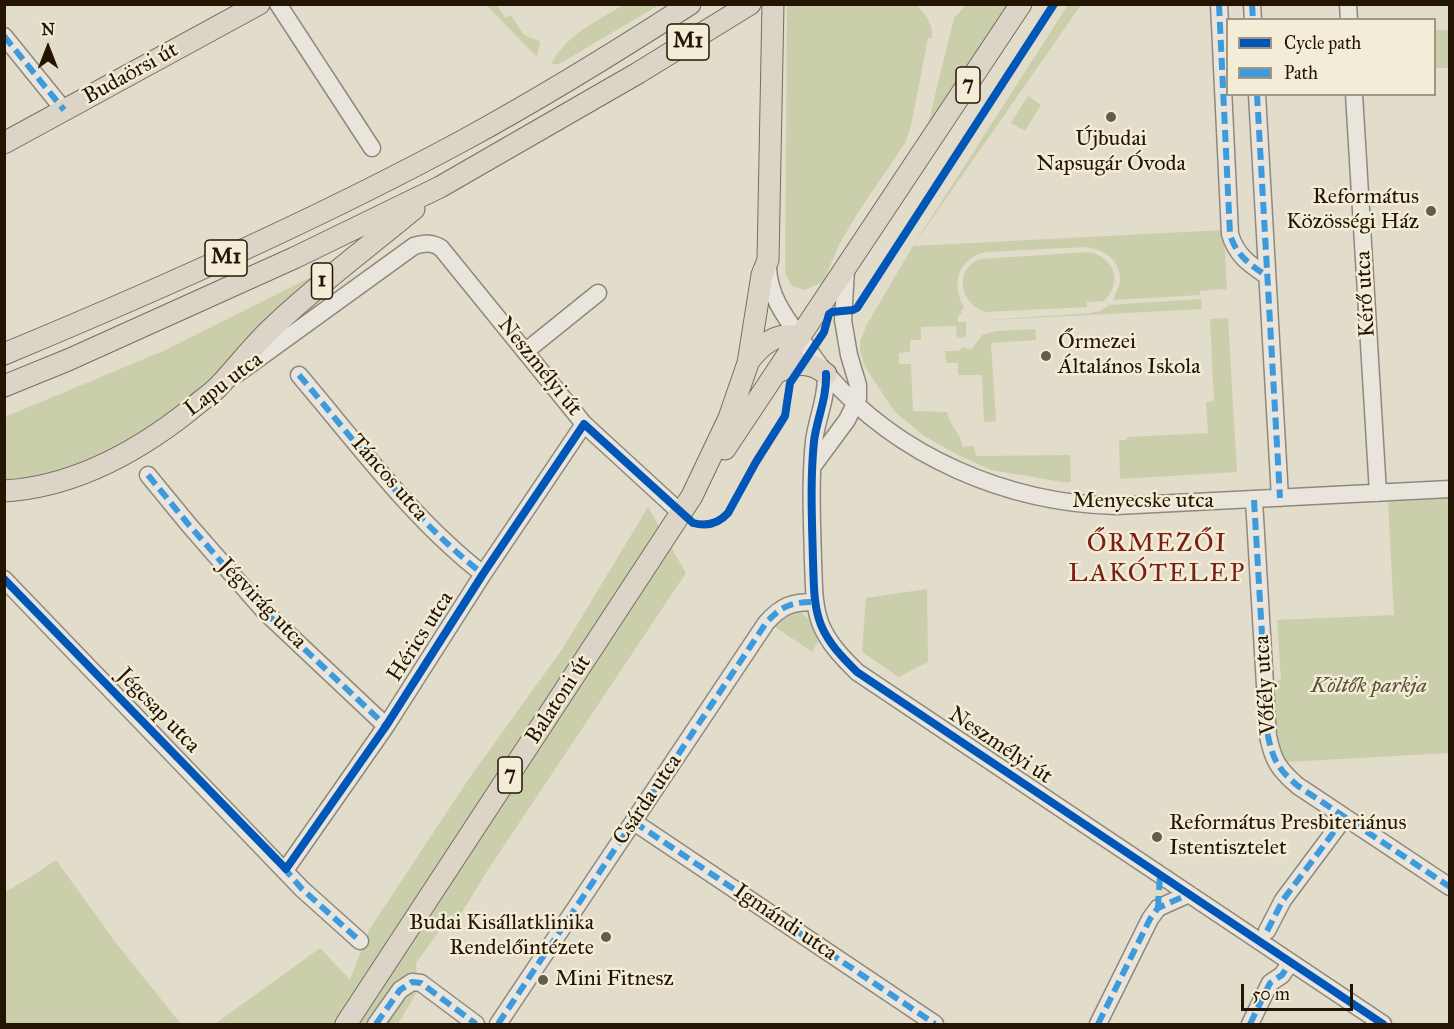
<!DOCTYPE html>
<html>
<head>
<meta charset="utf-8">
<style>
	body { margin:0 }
	#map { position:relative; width:1454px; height:1029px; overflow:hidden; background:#e2dcca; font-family:"IM FELL Great Primer",serif }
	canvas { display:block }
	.frame { position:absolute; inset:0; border:6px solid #241503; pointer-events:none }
	.legend { position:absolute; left:1226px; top:18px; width:210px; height:78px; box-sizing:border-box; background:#f3ecd6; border:2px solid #a09682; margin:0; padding:8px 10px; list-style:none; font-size:18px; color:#241503 }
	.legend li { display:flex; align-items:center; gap:12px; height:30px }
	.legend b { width:30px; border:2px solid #a09682 }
	.north { position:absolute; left:18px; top:18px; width:60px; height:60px; -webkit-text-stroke:4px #f3ecd6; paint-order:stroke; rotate:0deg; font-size:16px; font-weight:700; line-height:24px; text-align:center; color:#241503 }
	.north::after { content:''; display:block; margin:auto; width:21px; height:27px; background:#241503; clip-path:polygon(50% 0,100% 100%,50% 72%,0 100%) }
	.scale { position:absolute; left:1241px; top:984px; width:112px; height:27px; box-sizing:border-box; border:3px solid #241503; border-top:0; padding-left:8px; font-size:18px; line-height:21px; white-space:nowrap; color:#241503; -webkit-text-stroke:4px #f3ecd6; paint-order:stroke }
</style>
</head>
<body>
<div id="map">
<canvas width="1454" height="1029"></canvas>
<div class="frame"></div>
<ul class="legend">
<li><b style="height:8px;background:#0057b8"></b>Cycle path</li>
<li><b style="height:8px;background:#3c9add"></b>Path</li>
</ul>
<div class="north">N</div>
<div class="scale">50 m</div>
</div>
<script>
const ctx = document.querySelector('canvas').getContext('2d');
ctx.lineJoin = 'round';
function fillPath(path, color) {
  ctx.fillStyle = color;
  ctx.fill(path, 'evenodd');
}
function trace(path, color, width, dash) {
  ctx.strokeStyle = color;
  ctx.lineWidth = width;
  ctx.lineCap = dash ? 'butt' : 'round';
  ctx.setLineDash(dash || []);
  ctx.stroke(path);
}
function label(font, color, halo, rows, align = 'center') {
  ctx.font = font + ' "IM FELL Great Primer",serif';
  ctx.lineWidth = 5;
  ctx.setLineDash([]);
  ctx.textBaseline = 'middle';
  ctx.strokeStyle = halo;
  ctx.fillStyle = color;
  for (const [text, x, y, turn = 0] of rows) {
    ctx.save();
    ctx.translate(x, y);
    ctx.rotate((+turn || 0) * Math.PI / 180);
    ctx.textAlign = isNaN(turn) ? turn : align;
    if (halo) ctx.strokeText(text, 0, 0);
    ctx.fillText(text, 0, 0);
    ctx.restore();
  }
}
const green = new Path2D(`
	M789,4L917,5C926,16 934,24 932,39L928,38L911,126L905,143L857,214L839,245L823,282L804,290L792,286L786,275L785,267L787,6Z
	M486,5H497L505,18L511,15L524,35L539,41L540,44L536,59V56Z
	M623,5H659L559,64H553L552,62C568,34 597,21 623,5Z
	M966,5H1011L932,125L928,124L954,18Z
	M1068,5H1081L913,246L1224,230L1227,290L1218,289L1200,291V295L1113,300C1115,294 1119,288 1120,282C1122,261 1104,249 1086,247L986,252C959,258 950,283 964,307L961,311L962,314L958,316V322H966V337L957,338L956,326L921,327V340H910V352L899,353V364H911L913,411L947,412C950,427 959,429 963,447L974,446L976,456L1070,455L1071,482H1062L991,470L954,453L923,435L895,412L865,367L860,351V342L866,326L913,246Z
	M1435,30H1449V68H1435Z
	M1028,96L1041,105L1025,131L1011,123Z
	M1089,252C1115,258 1123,282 1104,301L1087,302V307L985,312C960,303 953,270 980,259Z
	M359,253L133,449L5,491V417L163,351Z
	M1201,299L1202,309L974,321L1090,313L1100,311L1109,305Z
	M1228,318L1237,472L1120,479L1119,440H1126L1127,437L1208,433L1206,402L1214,401L1210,319Z
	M1035,329L1036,340L991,343L996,421L984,422L982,375H958V363H946L945,351H958L964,347L971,350L982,335L996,331Z
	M1449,498V753L1286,762L1277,755L1269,682L1281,680L1277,620L1394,615L1388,502Z
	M648,507L686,573L489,868L458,919L451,915L416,963L418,990L398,1024H215L320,948L350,980L369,930L468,780L563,648Z
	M927,589L928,662L899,677L862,652L866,598Z
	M794,611C811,613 812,629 818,642L812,652L774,626L780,618Z
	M56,860L116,943L181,1024H5V892L26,880Z`);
const minor = new Path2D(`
	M278,4L372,148
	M1219,4L1230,234C1236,255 1249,264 1267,276
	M1252,4L1253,20
	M1348,4L1349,20
	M4,36L64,110
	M1257,94L1280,498
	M1354,94L1378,493
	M768,267C769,298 787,319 804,343C811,353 818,364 826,373C898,457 1007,503 1116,506L1450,489
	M526,351L598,293
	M237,374L414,246C425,243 432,242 441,248L584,424L682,514
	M826,374C827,398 817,418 814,441C810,481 812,521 813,561C814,582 813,605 821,625C829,644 842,657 857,672L1383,1024
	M299,375C357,443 412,519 483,574
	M813,466L847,420L858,398V385L849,355L843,320L846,270
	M148,475L189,525L265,612L386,726
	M1254,500L1268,736C1273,760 1278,769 1298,786L1450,887
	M4,579L302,889L360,941
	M634,822L935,1024
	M286,869L386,726L483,574L584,424
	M1267,931L1283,900L1345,817
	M376,1024L400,990L412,982L421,983L476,1024
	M498,1024L766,623C782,605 792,602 815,602
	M1098,1024L1150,919L1158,908L1189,894
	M1250,1024L1270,983L1282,975L1290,963`);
const major = new Path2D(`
	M4,143L259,4
	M4,354C161,289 316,220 464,140C541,98 616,52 690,4
	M748,362C761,345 777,331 800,337
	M776,373C794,363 809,360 826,374
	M4,386L68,360L294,258L440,187L638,73L750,4
	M725,449L1021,4
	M4,491C73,487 137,452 190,410C199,402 210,395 218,387C237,367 254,344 274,326C318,284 367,248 414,209
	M346,1024L692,496L729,418L748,363L762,275L768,260L773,4`);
const quiet = new Path2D(`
	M1219,4L1230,234C1236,255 1249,264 1267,276
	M1252,4L1253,20
	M4,36L64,110
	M1257,94L1280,498
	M299,375C357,443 412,519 483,574
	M148,475L189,525L265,612L386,726
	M1254,500L1268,736C1273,760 1278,769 1298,786L1450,887
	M634,822L935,1024
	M283,867L302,889L360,941
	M1158,908L1160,875
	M1267,931L1283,900L1345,817
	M376,1024L400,990L412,982L421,983L476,1024
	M498,1024L766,623C782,605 792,602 815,602
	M1098,1024L1150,919L1158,908L1189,894
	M1250,1024L1270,983L1282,975L1290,963`);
const cycleway = new Path2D(`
	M826,374C827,398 817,418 814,441C810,481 812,521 813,561C814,582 813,605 821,625C829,644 842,657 857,672L1383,1024
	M4,579L286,869L386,726L483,574L584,424L693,523C707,527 718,524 728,513L756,462L785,416L790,383L824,332L829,314L832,312L853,310L857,308L1054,4`);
const markers = [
	[1111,117,6,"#665b49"],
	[1431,211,6,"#665b49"],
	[1046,356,6,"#665b49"],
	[1157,837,6,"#665b49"],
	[606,937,6,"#665b49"],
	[543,980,6,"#665b49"]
];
const shields = [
	[688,42,42],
	[968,85,24],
	[226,258,42],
	[322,281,21],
	[510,775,24]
];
const shieldNames = [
	["M1",688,42],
	["7",968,85],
	["M1",226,258],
	["1",322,281],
	["7",510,775]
];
const streetNames = [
	["Budaörsi út",131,74,-29],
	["Kérő utca",1366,294,-93],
	["Neszmélyi út",539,367,51],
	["Lapu utca",224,385,-37],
	["Táncos utca",388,478,49],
	["Menyecske utca",1143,502],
	["Jégvirág utca",262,604,46],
	["Hérics utca",421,637,-57],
	["Vőfély utca",1266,685,-94],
	["Balatoni út",559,700,-57],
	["Jégcsap utca",158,711,46],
	["Neszmélyi út",1000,746,34],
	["Csárda utca",648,800,-56],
	["Igmándi utca",785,923,34]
];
const poiNames = [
	["Újbudai",1111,140,"center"],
	["Napsugár Óvoda",1111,165,"center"],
	["Református",1419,198,"right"],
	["Közösségi Ház",1419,223,"right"],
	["Őrmezei",1058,343],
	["Általános Iskola",1058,368],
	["Református Presbiteriánus",1169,824],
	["Istentisztelet",1169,849],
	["Budai Kisállatklinika",594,924,"right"],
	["Rendelőintézete",594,949,"right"],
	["Mini Fitnesz",555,980]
];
const parkNames = [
	["Költők parkja",1369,687]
];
const quarterNames = [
	["ŐRMEZŐI",1157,545],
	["LAKÓTELEP",1157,575]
];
fillPath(green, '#cbceab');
trace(minor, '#8e897d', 19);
trace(major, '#736e63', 23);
trace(minor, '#e9e5dc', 16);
trace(major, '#dcd5c7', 21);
trace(quiet, '#3c9add', 6, [12, 6]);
trace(cycleway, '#0057b8', 8);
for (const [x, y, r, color] of markers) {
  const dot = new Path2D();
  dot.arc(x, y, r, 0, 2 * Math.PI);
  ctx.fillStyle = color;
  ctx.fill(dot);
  trace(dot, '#f3ecd6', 2);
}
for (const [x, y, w] of shields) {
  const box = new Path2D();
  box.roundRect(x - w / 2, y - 18, w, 36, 4.5);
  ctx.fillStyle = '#f3ecd6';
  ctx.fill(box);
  trace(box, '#241503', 1.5);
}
label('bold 21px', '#241503', null, shieldNames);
label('22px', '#241503', '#f3ecd6', streetNames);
label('22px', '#241503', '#f3ecd6', poiNames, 'left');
label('italic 22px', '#585235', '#f3ecd6', parkNames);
ctx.letterSpacing = '1.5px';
label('26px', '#7a1f14', '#f3ecd6', quarterNames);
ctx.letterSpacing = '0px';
</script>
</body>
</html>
